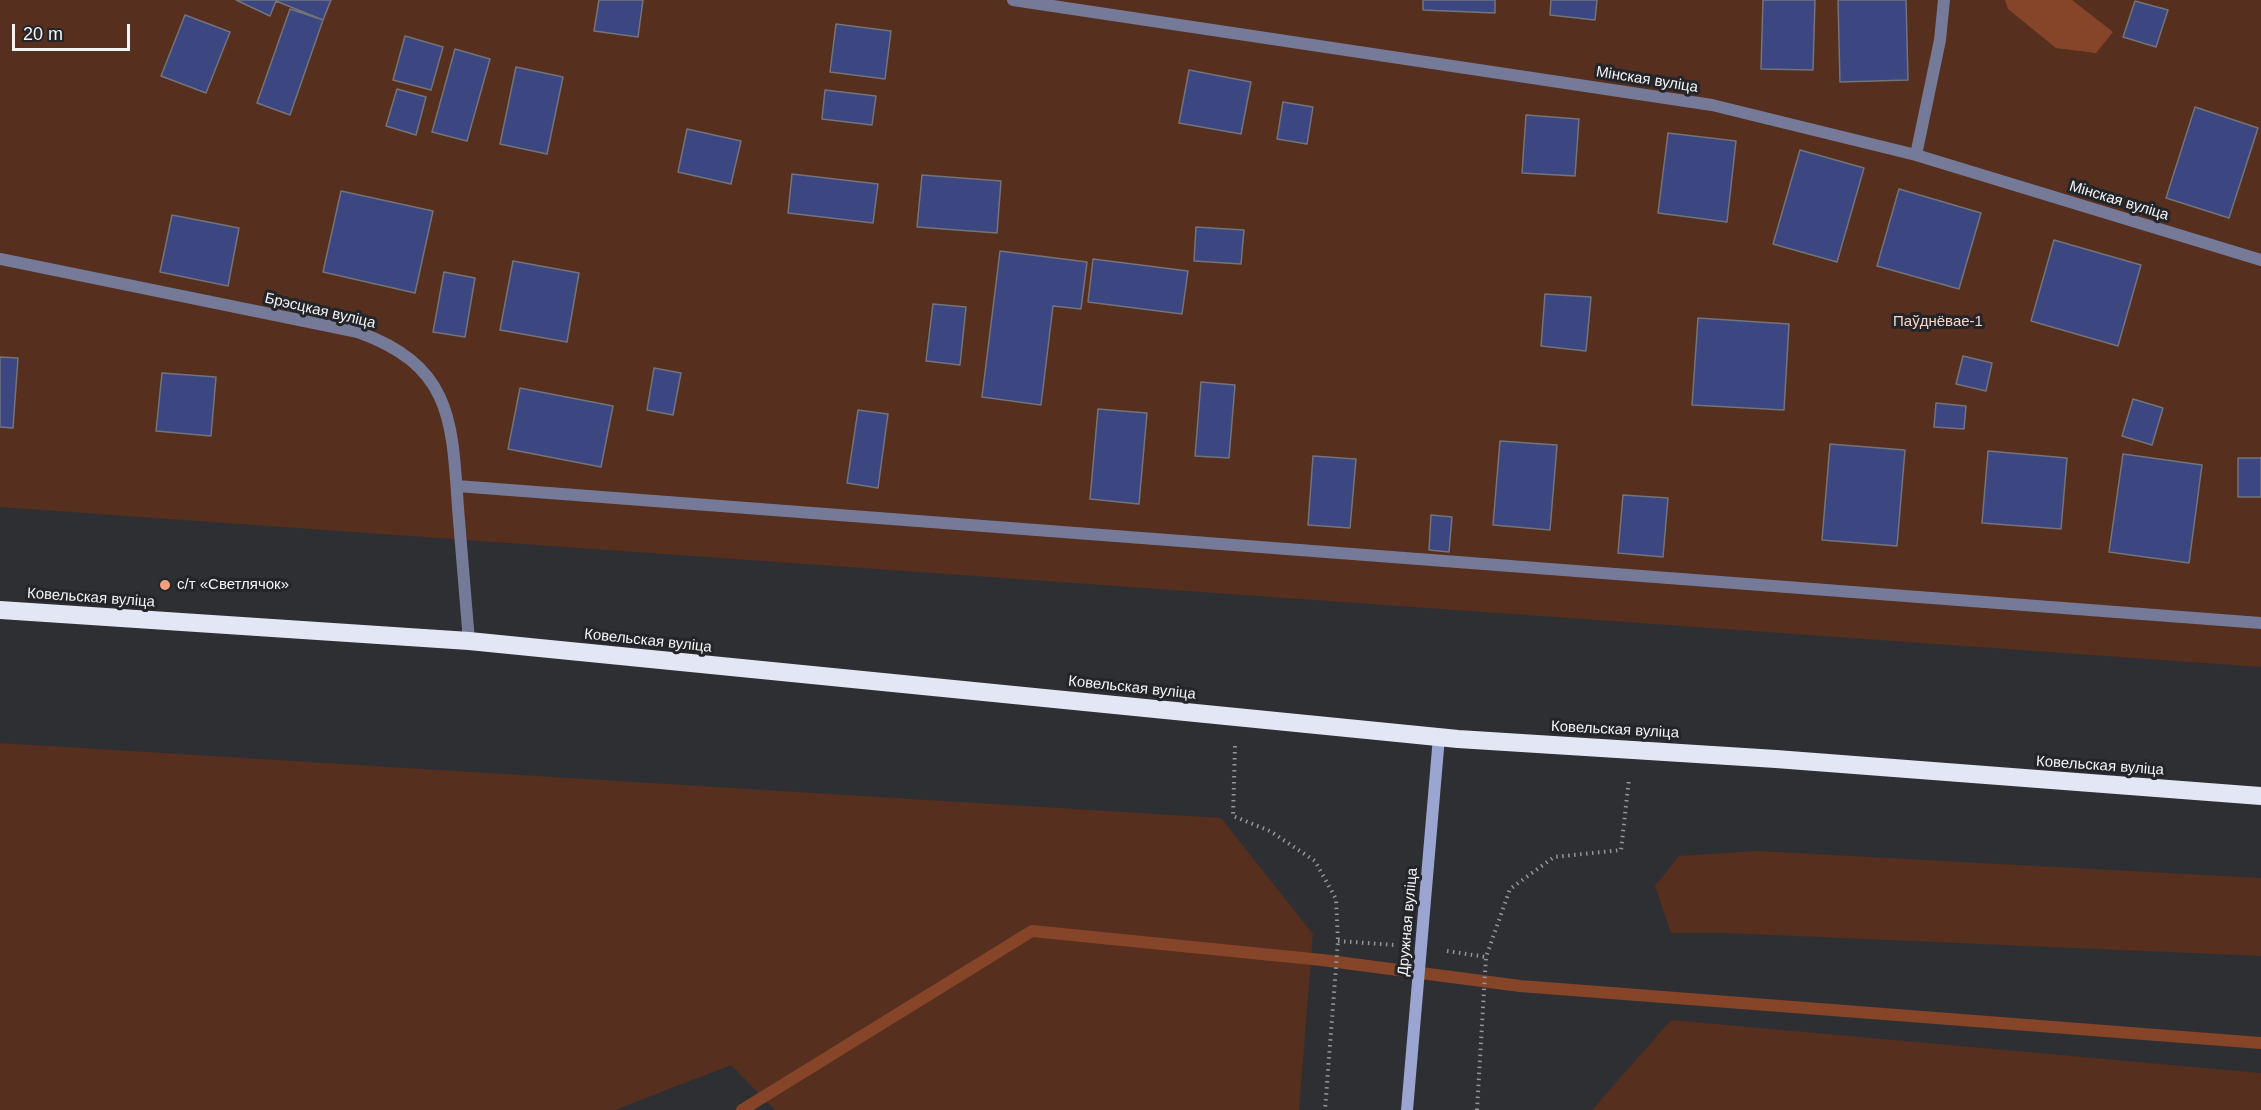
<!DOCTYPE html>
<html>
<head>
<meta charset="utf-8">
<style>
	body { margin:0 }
	#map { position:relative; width:2261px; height:1110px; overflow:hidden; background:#2e2f33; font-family:Helvetica,sans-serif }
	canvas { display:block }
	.scale { position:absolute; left:12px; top:24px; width:118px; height:27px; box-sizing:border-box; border:3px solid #f3f4f6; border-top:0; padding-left:8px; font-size:18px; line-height:21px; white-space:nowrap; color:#f3f4f6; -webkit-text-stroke:4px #242529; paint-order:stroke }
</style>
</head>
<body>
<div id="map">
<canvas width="2261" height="1110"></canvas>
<div class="scale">20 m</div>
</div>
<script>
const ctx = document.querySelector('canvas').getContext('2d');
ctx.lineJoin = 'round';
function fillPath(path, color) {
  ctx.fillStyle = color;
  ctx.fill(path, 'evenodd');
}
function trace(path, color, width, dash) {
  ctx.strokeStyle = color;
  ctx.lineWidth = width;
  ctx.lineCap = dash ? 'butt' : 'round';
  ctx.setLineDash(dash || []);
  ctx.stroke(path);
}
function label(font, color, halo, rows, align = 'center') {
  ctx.font = font + ' Helvetica,sans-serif';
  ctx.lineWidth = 6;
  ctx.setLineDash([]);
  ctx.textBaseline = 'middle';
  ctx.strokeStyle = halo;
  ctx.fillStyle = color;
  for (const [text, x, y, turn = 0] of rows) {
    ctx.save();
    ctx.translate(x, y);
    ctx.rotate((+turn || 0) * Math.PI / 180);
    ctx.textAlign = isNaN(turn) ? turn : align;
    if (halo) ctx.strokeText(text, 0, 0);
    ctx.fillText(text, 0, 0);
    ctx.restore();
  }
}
const green = new Path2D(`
	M0,0H2261V667L0,507Z
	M0,743L1221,818L1313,934L1299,1110H775L731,1065L615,1110H0Z
	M1758,851L2261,878V956L1724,933H1671L1655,886L1679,856Z
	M1671,1020L2261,1073V1110H1592Z`);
const water = new Path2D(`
	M2005,0H2072L2113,32L2096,53L2056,48L2008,9Z`);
const stream = new Path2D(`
	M742,1110L1032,931L1322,960L1520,986L2261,1043`);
const building = new Path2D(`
	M236,0H331L323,20L276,1L270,16Z
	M599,0H643L638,37L594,31Z
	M1423,0H1495V13L1423,10Z
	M1551,0H1597L1595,20L1550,15Z
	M1763,0H1815L1813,70L1761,69Z
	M1838,0H1906L1908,80L1840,82Z
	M2135,1L2168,10L2156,47L2123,37Z
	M290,9L323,20L290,115L257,103Z
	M185,15L230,32L206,93L161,76Z
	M836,24L891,31L885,79L830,72Z
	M405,36L443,47L431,90L393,80Z
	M455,49L490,59L467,141L432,132Z
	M516,67L563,77L547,154L500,144Z
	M1189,70L1251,82L1241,134L1179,123Z
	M397,89L426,97L416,135L386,126Z
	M825,90L876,96L872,125L822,119Z
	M1283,102L1313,107L1307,144L1277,139Z
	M2195,107L2258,128L2229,218L2166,198Z
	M1526,115L1579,119L1575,176L1522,173Z
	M687,129L741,141L731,184L678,172Z
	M1668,133L1736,141L1727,222L1658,213Z
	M1800,150L1864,168L1837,262L1773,244Z
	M792,174L878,184L873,223L788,213Z
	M922,175L1001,181L997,233L917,227Z
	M1899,189L1981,213L1959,289L1877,266Z
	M341,191L433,211L415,293L323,272Z
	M172,215L239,228L228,286L160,272Z
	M1196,227L1244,230L1241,264L1194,261Z
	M2054,240L2141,265L2118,346L2031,321Z
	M1000,251L1087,262L1081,309L1053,306L1041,405L982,397Z
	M1093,259L1188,271L1182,314L1088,302Z
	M513,261L579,273L567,342L500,330Z
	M444,272L475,278L465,337L433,332Z
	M1545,294L1591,297L1586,351L1541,346Z
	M933,304L966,307L960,365L926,361Z
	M1698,318L1789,324L1784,410L1692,405Z
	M1963,356L1992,363L1986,391L1956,384Z
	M0,357L18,358L13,428L0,427Z
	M654,368L681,373L673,415L647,410Z
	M162,373L216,377L211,436L156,431Z
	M1201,382L1235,385L1229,458L1195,456Z
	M520,388L613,406L601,467L508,449Z
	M2133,399L2163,408L2152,445L2122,436Z
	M1936,403L1966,406L1964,429L1934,427Z
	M1098,409L1147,413L1139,504L1090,499Z
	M858,410L888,414L878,488L847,483Z
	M1500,441L1557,445L1550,530L1493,525Z
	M1830,444L1905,450L1897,546L1822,540Z
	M1988,451L2067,458L2061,529L1982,523Z
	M2123,454L2202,465L2189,563L2109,552Z
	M1313,456L1356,459L1350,528L1308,525Z
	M2238,458H2261V497H2238Z
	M1623,495L1668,498L1663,557L1618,553Z
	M1431,515L1452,517L1449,552L1429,550Z`);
const path = new Path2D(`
	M1235,746L1233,816L1270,831L1315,861L1336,899L1338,941L1325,1110
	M1338,941L1395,945
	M1447,951L1486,957
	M1477,1110L1486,957L1510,889L1554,857L1621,850L1629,779`);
const lane = new Path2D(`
	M1013,0L1712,105L1916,155L2261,260
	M1916,155L1940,40L1944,0
	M0,259L358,332C452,366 452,420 458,508C462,552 465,597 469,641
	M457,486L2261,623`);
const secondary = new Path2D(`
	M1407,1110L1439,737`);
const highway = new Path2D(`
	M0,610L469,641L1458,739L1776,759L2261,796`);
const markers = [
	[165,585,6,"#f2a07f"]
];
const streetNames = [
	["Мінская вуліца",1647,80,9],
	["Мінская вуліца",2119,201,17],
	["Брэсцкая вуліца",320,311,13],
	["Ковельская вуліца",91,598,4],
	["Ковельская вуліца",648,641,6],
	["Ковельская вуліца",1132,688,6],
	["Ковельская вуліца",1615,730,3],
	["Ковельская вуліца",2100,766,4],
	["Дружная вуліца",1408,922,-85]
];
const parkNames = [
	["Паўднёвае-1",1938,322]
];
const poiNames = [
	["с/т «Светлячок»",177,585]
];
fillPath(green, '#562f1f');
fillPath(water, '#864528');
trace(stream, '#864528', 12);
fillPath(building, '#3c4681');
trace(building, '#737479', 1.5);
trace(path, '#959699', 4, [1.5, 4.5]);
trace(lane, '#747a97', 12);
trace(secondary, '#9aa5d2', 12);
trace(highway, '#e3e6f5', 18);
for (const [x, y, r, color] of markers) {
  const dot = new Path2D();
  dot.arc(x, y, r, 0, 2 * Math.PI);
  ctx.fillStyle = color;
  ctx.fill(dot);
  trace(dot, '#242529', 2);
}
label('15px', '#f3f4f6', '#242529', streetNames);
label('15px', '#fdd4c4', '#242529', parkNames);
label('15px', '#f3f4f6', '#242529', poiNames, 'left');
</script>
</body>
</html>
